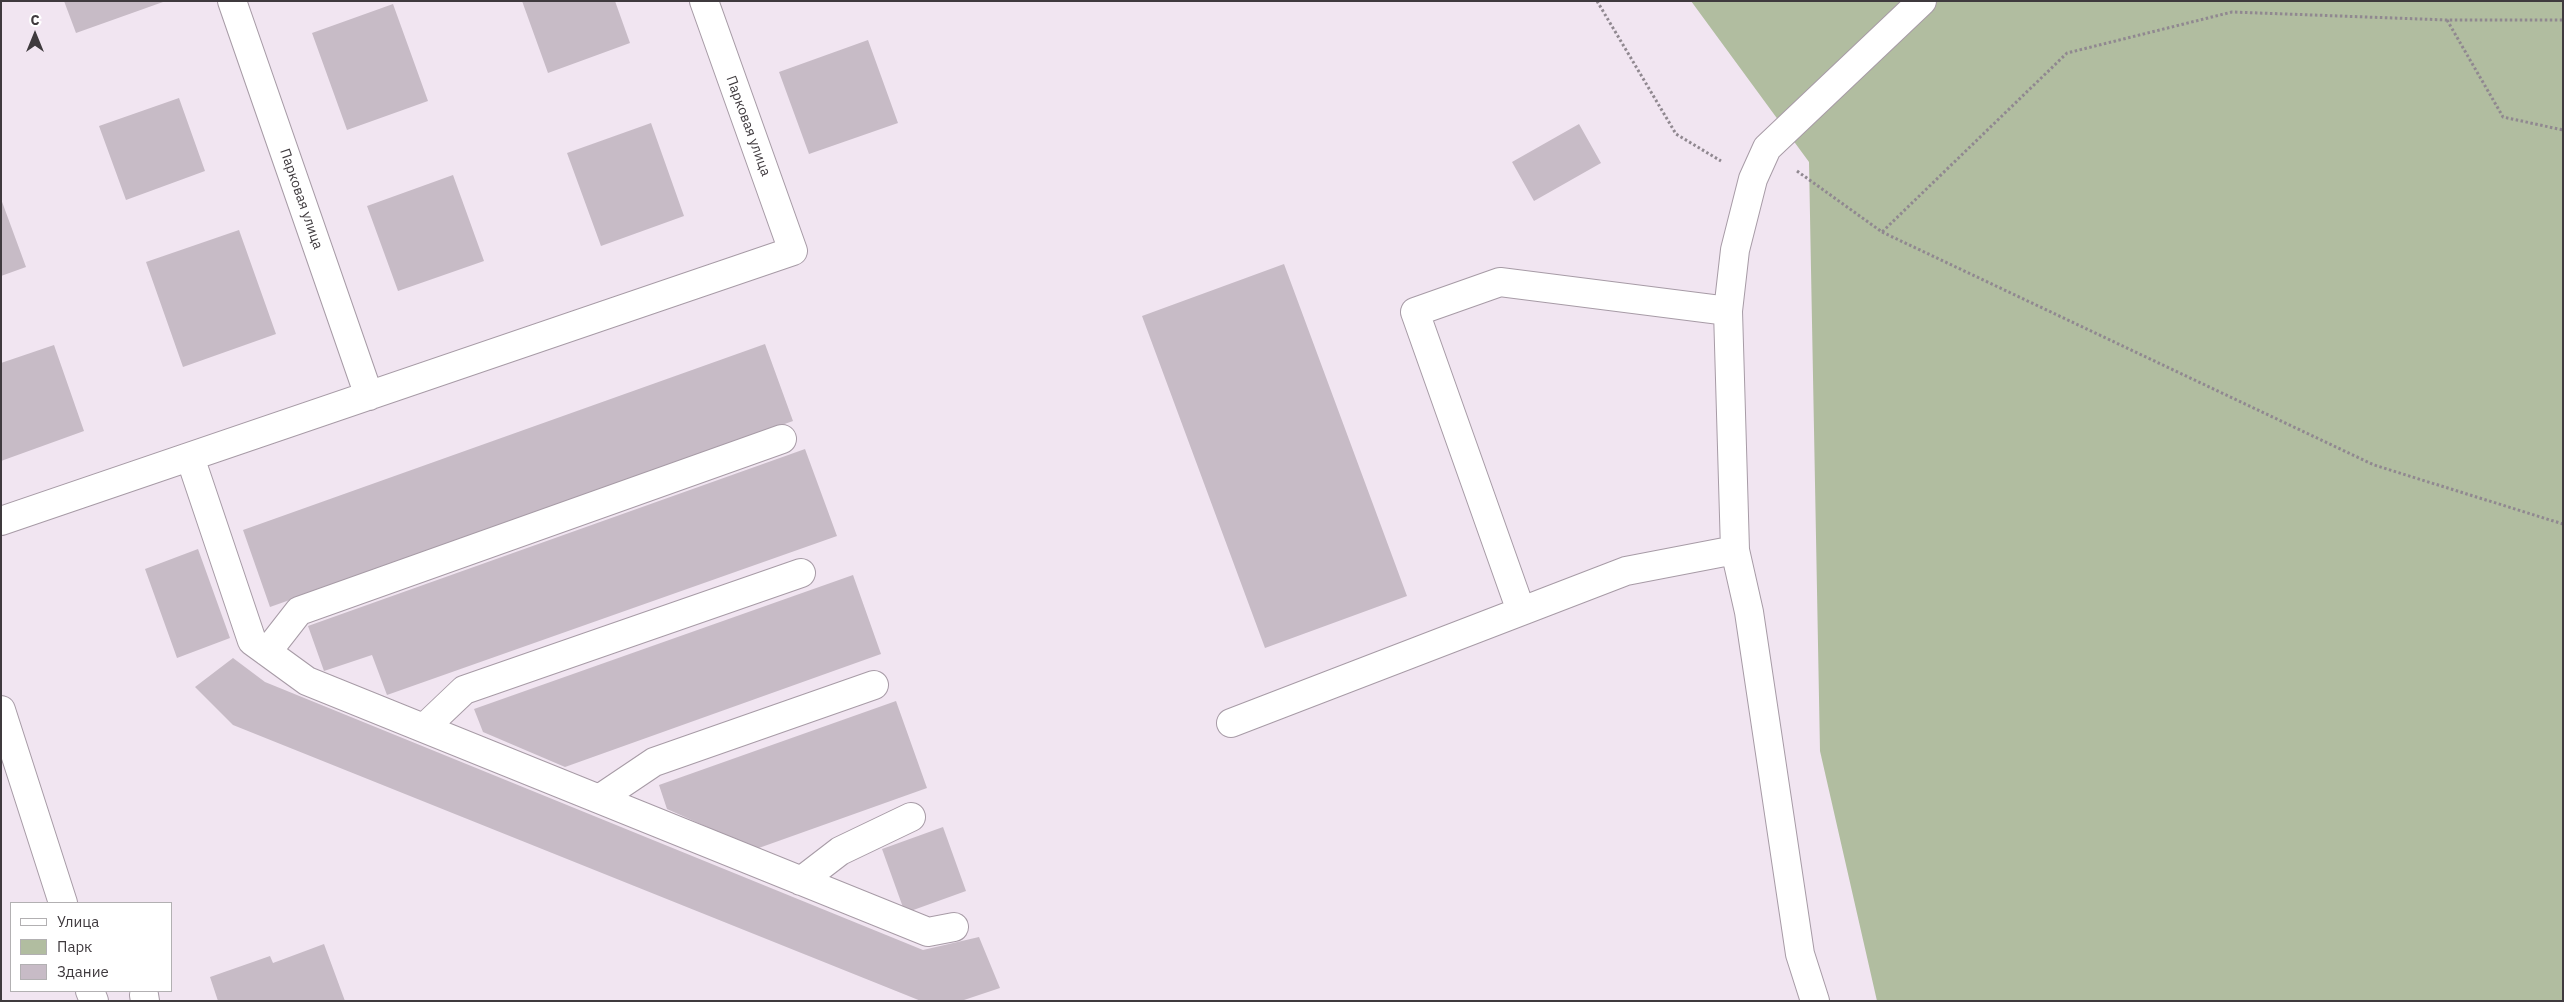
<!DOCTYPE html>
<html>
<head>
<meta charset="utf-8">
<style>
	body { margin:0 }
	#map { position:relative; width:2564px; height:1002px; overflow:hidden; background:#f1e5f1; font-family:"IBM Plex Sans",sans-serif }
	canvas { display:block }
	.frame { position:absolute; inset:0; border:2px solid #3f3a3e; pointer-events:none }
	.legend { position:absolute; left:10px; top:902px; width:162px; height:90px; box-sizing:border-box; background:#fff; border:1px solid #b2b0b2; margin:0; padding:6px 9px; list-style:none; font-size:15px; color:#3f3a3e }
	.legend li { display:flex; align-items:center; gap:10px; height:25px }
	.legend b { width:25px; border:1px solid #b2b0b2 }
	.north { position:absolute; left:10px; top:10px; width:50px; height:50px; -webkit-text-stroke:4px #fff; paint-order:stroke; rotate:0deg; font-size:14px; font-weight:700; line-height:20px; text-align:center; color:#3f3a3e }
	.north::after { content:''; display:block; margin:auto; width:18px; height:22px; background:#3f3a3e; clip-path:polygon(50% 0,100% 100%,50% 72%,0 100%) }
</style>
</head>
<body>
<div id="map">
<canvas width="2564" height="1002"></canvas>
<div class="frame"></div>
<ul class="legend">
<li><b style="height:6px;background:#fff"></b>Улица</li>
<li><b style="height:14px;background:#b1bda0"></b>Парк</li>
<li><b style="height:14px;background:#c7bbc6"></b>Здание</li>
</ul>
<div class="north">С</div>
</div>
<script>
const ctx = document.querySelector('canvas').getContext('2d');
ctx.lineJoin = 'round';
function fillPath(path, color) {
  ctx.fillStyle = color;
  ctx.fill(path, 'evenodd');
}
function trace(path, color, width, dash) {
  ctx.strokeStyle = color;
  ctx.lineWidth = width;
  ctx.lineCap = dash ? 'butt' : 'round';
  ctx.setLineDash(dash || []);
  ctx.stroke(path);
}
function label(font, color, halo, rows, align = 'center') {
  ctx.font = font + ' "IBM Plex Sans",sans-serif';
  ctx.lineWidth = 4.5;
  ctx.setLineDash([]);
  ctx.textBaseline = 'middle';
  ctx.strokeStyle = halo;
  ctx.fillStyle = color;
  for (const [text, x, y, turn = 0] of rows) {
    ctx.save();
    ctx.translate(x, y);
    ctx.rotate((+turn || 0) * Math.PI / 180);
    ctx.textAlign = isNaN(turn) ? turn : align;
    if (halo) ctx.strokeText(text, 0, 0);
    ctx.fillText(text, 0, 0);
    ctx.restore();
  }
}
const green = new Path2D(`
	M1691,1H2563V1001H1877L1820,751L1809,162Z`);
const building = new Path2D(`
	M64,1H163V2L76,33Z
	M522,1H615L630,43L548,73Z
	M393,4L428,101L347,130L312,33Z
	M868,40L898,123L809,154L779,72Z
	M179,98L205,171L126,200L99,126Z
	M651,123L684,216L601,246L567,153Z
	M1579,124L1601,163L1534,201L1512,162Z
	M453,175L484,261L398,291L367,206Z
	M1,199L26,267L1,276Z
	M239,230L276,334L183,367L146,262Z
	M1284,264L1407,596L1265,648L1142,316Z
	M765,344L793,421L270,607L243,530Z
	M54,345L84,431L1,461V363Z
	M805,449L837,536L387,695L372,655L324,671L308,626Z
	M198,549L230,638L177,658L145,569Z
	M853,575L881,654L565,767L483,732L474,709Z
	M233,658L265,682L923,950L979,937L1000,988L961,1001H921L233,725L195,687Z
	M896,701L927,788L756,849L667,809L659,785Z
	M943,827L966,891L905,913L882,849Z
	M324,944L345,1001H218L210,977L270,956L273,963Z`);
const path = new Path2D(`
	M1597,1L1676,134L1721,161
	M2447,20L2503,117L2563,130
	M1797,171L1882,232L2067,53L2232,12L2447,20H2563
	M1882,232L2374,465L2563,524`);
const minor = new Path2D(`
	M232,1L369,396
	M190,457L252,641L307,681L928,932L954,927
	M1,521L793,251L704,1
	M1521,611L1415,312L1500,282L1728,311
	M267,652L299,611L782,439
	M1,710L63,903
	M1231,723L1626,571L1735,550
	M424,728L464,690L801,573
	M599,799L654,762L874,685
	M801,881L840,851L911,817
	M90,991L94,1001
	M144,995L145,1001
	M1815,1001L1800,954L1749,612L1735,550L1728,311L1735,250L1753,179L1767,148L1922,1`);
const streetNames = [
	["Парковая улица",748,126,70],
	["Парковая улица",301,199,71]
];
fillPath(green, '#b1bda0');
fillPath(building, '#c7bbc6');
trace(minor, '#a79ba6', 30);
trace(path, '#908890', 3, [2.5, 2.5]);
trace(minor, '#fff', 28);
label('14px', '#3f3a3e', '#fff', streetNames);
</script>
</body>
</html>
